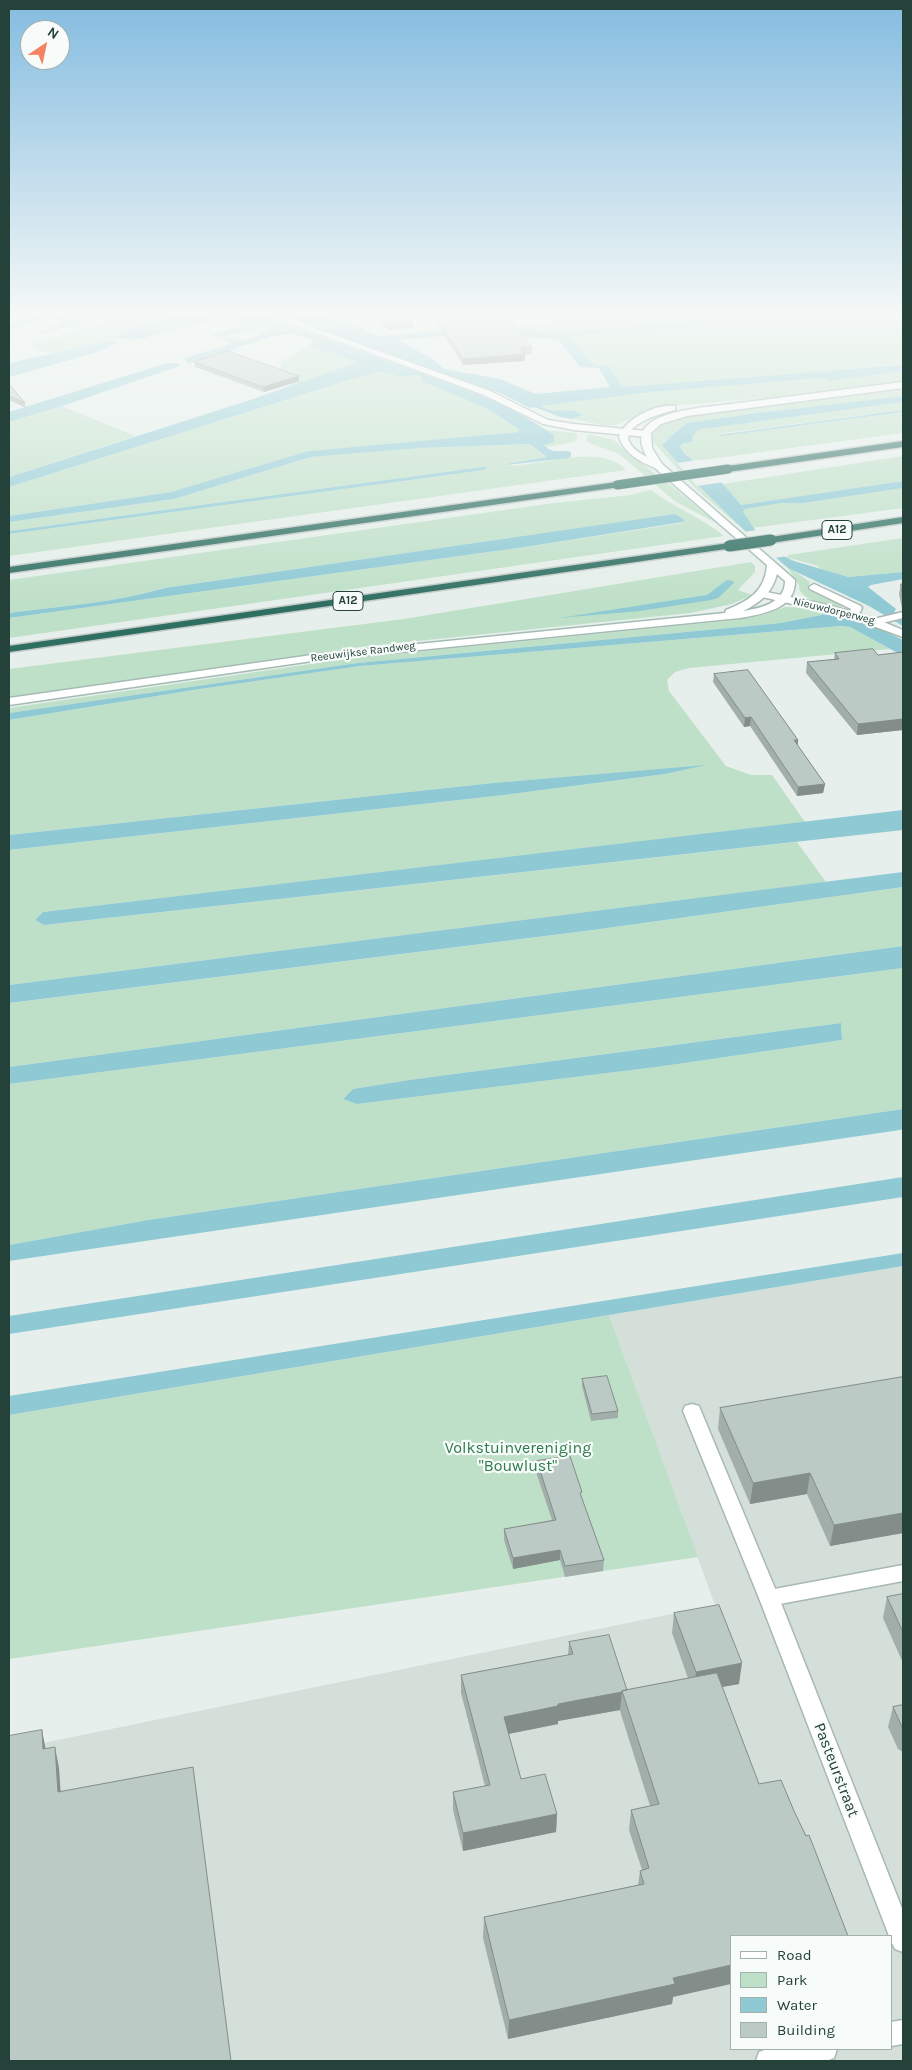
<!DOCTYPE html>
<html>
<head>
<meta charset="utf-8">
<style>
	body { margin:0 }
	#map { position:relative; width:912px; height:2070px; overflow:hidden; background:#e6efeb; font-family:Karla,sans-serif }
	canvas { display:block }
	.frame { position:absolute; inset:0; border:10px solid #24423a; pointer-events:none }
	.legend { position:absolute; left:730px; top:1935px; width:162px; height:115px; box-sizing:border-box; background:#f7fbf9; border:1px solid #a3b1ad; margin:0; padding:6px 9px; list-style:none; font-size:15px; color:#24423a }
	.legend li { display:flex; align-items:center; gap:10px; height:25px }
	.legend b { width:25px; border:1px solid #a3b1ad }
	.north { position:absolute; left:20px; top:20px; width:50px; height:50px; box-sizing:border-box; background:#f7fbf9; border:1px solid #a3b1ad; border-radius:50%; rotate:34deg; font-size:14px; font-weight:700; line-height:20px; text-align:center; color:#24423a }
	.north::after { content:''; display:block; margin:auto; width:18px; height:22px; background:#f4845f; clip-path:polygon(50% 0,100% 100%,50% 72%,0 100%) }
</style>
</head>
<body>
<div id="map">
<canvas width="912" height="2070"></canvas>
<div class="frame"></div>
<ul class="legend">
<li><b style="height:6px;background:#fff"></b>Road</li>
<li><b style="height:14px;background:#bfe0c8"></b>Park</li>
<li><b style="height:14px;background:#8ec9d4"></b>Water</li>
<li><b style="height:14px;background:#bbcac4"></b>Building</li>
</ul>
<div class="north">N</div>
</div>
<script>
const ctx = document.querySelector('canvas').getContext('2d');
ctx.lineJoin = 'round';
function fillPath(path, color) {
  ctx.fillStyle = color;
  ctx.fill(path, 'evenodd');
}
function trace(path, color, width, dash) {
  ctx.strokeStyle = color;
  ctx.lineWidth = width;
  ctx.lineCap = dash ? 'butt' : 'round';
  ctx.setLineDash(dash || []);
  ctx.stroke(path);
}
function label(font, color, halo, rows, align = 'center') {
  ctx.font = font + ' Karla,sans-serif';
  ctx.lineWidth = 4.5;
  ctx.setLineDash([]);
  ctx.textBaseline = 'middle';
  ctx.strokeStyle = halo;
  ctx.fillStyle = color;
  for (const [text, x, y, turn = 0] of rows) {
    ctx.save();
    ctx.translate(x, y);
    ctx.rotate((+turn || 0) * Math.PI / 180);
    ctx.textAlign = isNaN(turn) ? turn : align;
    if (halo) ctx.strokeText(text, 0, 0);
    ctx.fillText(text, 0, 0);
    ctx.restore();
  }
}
const built = new Path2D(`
	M903,1266V2061H9V1750L715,1605L609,1315ZM731,1936H891V2049H731Z`);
const green = new Path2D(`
	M75,315H115L73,329L66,327L71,324L65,319Z
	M121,315H182L134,327L120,334L118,338L52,353L38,350L32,343L67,334Z
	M548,315H692L698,321C667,324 545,341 525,325L553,323Z
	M696,315H903V365L622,387L610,367L593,364L567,336L705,326L704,321Z
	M311,344L319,349L359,362L290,386L281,382L296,376L293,372L279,370L282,361Z
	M903,371V381L777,397L670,406L638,415L615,425H603L572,419L583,415C569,409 554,414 540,406L652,392L823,378L831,381Z
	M381,372L402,377L417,375L423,378L422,381L486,408L519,429V432L308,451L171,492L9,516V487L349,380Z
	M903,389V396L757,413L687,423L664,442L663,446L744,530L697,490L653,442L652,436L660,426L682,417Z
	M903,402V410L717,434L722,436L903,412V433L695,461L684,453L680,447L692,439L697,431L706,428Z
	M62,406L135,436L9,477V422Z
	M546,430L575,433L578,436L574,442L546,447L544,444L554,442V435Z
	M589,434L614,440L628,453L678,491L716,523L676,502L619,454L589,443L586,440Z
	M530,444L547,457L506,464V465C539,468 600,441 626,470L9,556V534L485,470L487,468L482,467L9,531V522L174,499L311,457L420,448Z
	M903,456V481L742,505L738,504L723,484Z
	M903,488V508L752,528L743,513L745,509L782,503H804Z
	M651,490C675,508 702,518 724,536L9,638V618L525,547L682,523L674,514L165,588C114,603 61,606 9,613V580L554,503L630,495Z
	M903,538V572L848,577L824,572L818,566L786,557L788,555Z
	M751,562L755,566V572L738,590L752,595L732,604L690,613L359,647L9,697V669L404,619Z
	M786,565L810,582L807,588L845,606C834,609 797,600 799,585Z
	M785,607L809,608L831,613L781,623L358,663L9,713V708L345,659L737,620L766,614Z
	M841,626L850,627L890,649L689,668L675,672L667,680L669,691L726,766L751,775H772L805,822L43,912L35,920L44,925L797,842L826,882L9,985V850L504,795L665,774L700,766L493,783L9,835V720L200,689L360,666Z
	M903,887V946L9,1067V1003L593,930Z
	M903,968V1109L148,1220L9,1245V1084ZM841,1023L842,1040L664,1066L357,1104L343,1099L353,1089L409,1080Z
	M609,1315L698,1557L9,1659V1415Z`);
const water = new Path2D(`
	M40,315H75L65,318L71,322V325L44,334L39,332L64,324C49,312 25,325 9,330V323Z
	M182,315H261L470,391C499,402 528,418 554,435V442L544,445C553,455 560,449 571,452V456L569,458L506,465V464L547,457L530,444L420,448L311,457L174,499L9,522V516L171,492L308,451L519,432V429L486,408L421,381L423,378L417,375L402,377L381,372L349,380L9,487V477L247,401L358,362L319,349L311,344L315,341L292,333L270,337L188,364L185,358L231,344L230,342L222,339C230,337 234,340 242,340C251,340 261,333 270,331L264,328H259L220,338L214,336V334L241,326L243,324C236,319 228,318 220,318L140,339L131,340L118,338L120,334L134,327Z
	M280,315H375L331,319C339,323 347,322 356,325C364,328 370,334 379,336L503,326L526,327L538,331L567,332L698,321L692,315C698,315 704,320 706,326L568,336L593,364L610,367L622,387L903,365V371L831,381L823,378L652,392L541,406C554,415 571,406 583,415L572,419L560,417L534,407L530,408L502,394ZM520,331L526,338H557L580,367L599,368L610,387L536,394L500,379L445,369L431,358L397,340Z
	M112,340L118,342L98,352L9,377V363Z
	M167,363H177L180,366L62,406L9,422V412Z
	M903,396V402L702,429L697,431L692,438L693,441L683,444L680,447L684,453L723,484L741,505L903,481V488L804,503H782L745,509L743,512L757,533L782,555L794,561L848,577L903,572V579L871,585L868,587L896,609L894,612L903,617V626L869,606L788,568L744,530L702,489L662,445L671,436L687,423L757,413Z
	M903,410V412L722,436L717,435Z
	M482,467H487L485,470L9,534V531Z
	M674,514L684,519L683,522L525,547L9,618V613C61,606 114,603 165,588Z
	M727,580L733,581L734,583L718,598L711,600L640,611L559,618L707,595Z
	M831,613L861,620L903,640V656L850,627L841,626L360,666L200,689L9,720V713L358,663L781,623Z
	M706,765L665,774L504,795L9,850V835L493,783Z
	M903,810V830L44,925L35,920L43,912Z
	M903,872V887L593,930L9,1003V985Z
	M903,946V968L9,1084V1067Z
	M841,1023L842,1040L664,1066L357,1104L343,1099L353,1089L409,1080Z
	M903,1109V1129L900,1130L9,1261V1245L148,1220Z
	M903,1177V1197L9,1334V1316Z
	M903,1253V1266L9,1415V1396Z`);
const pier = new Path2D(`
	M698,460L724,482L697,486L677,463Z
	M757,530L783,553L789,556L773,558L743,532Z`);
const service = new Path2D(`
	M814,584L861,606L862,608L858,616H850L849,614L851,609L810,589L809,587Z
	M903,612V618L878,624L873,621L874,619Z
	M903,1565V1581L769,1606L762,1604L759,1598L762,1592L769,1590Z`);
const minor = new Path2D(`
	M762,591C810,601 858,610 903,630V637L848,617L758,596L757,594Z
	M692,1404L699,1406L701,1411L779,1598L903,1911V1952L895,1949L891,1941L759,1598L683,1411L685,1406Z
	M903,2020V2044L891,2046V2022Z
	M767,2049H837L834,2058L826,2061H756L759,2052Z`);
const tertiary = new Path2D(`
	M268,315H278L490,391L548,420L574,424L646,431L651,434L646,437L574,430L543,424L484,395Z`);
const secondary = new Path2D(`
	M903,382V388L687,416L661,424L651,433L652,448L662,464L795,580C796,609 763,614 740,618L319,660L9,705V698L319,654L725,613L726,610C749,601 765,591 767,565L655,468C640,462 624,453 619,437C624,419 657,403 675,406V410C650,416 602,433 647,457C640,445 638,432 650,423C668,409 716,406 739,403C794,396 848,389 903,382ZM777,574L785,581C785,603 761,608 743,611C760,603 772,593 777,574Z`);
const motorway = new Path2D(`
	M903,441V447L728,472L723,469L728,466Z
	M617,482L620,483V487L9,573V567Z
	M903,517V523L771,543L766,540L771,537Z
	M729,543L734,546L733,548L9,652V646Z`);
const motorwayBridgeFar1 = new Path2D(`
	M617,485L728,469`);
const motorwayBridge = new Path2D(`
	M729,546L771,540`);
const wall = new Path2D(`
	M377,315H410L413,320V328L390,330L388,327L385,328Z
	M431,315H508L532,348V354L525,355V361L463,365Z
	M194,362L299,376V381L264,392L195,367Z
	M9,384L25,403L26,408L9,400Z
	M901,584H903V608H902L899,594Z
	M903,652V730L857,735L806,673L807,662L834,659L835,653L878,655Z
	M714,674L798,740V746L825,784L823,793L797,796L750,726L744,727L713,682Z
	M903,1377V1533L830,1546L807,1494L750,1504L718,1429L720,1408Z
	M582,1379L618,1411V1418L591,1421L582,1386Z
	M537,1461L581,1497L604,1560L603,1571L565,1577L560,1560L513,1569L504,1540V1529L552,1520L536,1472Z
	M903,1594V1663L883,1618L887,1597Z
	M674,1613L739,1684L722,1687L672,2004L508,2039L483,1938L484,1917L638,1885L640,1871L642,1870L629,1830L631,1810L650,1806L620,1711V1710L558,1721V1724L508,1734L521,1779L557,1814L556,1832L463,1851L453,1810V1792L485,1786L461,1693V1675L568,1655L569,1642L627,1690L688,1678L672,1633Z
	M903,1705V1752L898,1749L888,1727L893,1707Z`);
const shadedWall = new Path2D(`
	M385,319H388V327L385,328Z
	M413,320V328L390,330L389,321Z
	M525,354V361L463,365V359Z
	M299,376V381L264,392L263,387Z
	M903,598V608H902Z
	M751,717L750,726L744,727L745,718Z
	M903,719V730L857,735L858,724Z
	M794,740H798L797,749Z
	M825,784L823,793L797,796L798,787Z
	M810,1473L807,1494L750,1504L753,1483Z
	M903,1513V1533L830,1546L834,1525Z
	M560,1550V1560L513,1569V1558Z
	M742,1663L739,1684L693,1692L696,1672Z
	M622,1692L620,1710L558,1721V1724L503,1735L504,1717L558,1704Z
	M42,1730L46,1751L43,1749Z
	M55,1747L59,1768L62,1813L58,1792Z
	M557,1814L556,1832L463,1851V1833Z
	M731,1965V1984L673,1997L672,2004L508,2039L509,2020L673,1978Z`);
const building = new Path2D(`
	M382,315H410L413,320L389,321L388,319H385Z
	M434,315H508L532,348H521L525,354L463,359Z
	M228,351L299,376L263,387L194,362Z
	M9,384L25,403L9,396Z
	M901,584H903V598Z
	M873,649L878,655L903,652V719L858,724L807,662L839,659L835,653Z
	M748,670L798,740H794L825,784L798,787L751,717L745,718L714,674Z
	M607,1376L618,1411L592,1414L582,1379Z
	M903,1377V1513L834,1525L810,1473L753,1483L720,1408Z
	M570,1456L582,1492L580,1493L604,1560L565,1566L560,1550L513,1558L504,1529L556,1520L537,1461Z
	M903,1594V1632L887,1597Z
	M719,1605L742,1663L696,1672L674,1613Z
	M609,1635L627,1690L622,1691V1692L558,1704V1706L504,1717L521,1779L545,1774L557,1814L463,1833L453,1792L490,1785L461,1675L573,1654L569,1642Z
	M717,1673L759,1784L781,1780L794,1811L806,1836L809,1835L848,1936H731V1965L673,1978L675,1984L509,2020L484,1917L644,1884L640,1871L649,1868L631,1810L659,1804L622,1691Z
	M903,1705V1729L893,1707Z
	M42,1730L43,1749L55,1747L58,1792L193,1767L231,2061H9V1736Z`);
const farStreetnames = [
	["Nieuwdorperweg",834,611,14],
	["Reeuwijkse Randweg",363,652,-7]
];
const shields = [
	[837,530,30],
	[348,601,30]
];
const shieldNames = [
	["A12",837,530],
	["A12",348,601]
];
const nearParknames = [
	["Volkstuinvereniging",518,1448],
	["\"Bouwlust\"",518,1466]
];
const nearStreetnames = [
	["Pasteurstraat",836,1770,69]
];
fillPath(built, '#d4dfda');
fillPath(green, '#bfe0c8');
fillPath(water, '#8ec9d4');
fillPath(pier, '#e6efeb');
trace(service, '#a8b8b2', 3);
trace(minor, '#a8b8b2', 3);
trace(tertiary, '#a8b8b2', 3);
trace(secondary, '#a4bbb3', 3);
trace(motorway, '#c2cac8', 3);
fillPath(service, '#fff');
fillPath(minor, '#fff');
fillPath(tertiary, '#fff');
fillPath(secondary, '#fff');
fillPath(motorway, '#2f6f62');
trace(motorwayBridgeFar1, '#c2cac8', 10, []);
trace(motorwayBridge, '#c2cac8', 13, []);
trace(motorwayBridgeFar1, '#2f6f62', 9);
trace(motorwayBridge, '#2f6f62', 11);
fillPath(wall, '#a1aea9');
fillPath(shadedWall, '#838d89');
fillPath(building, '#bbcac4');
trace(building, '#838d89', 1);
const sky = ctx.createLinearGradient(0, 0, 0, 604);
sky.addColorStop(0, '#84bce0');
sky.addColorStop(0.52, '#f4f8f6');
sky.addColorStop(1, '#f4f8f600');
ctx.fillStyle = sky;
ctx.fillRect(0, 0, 912, 604);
label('11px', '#24423a', '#f7fbf9', farStreetnames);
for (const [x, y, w] of shields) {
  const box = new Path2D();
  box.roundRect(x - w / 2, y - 9.5, w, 19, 4);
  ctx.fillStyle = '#f7fbf9';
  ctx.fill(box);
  trace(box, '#24423a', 1);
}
label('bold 12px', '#24423a', null, shieldNames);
label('16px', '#2d7a4b', '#f7fbf9', nearParknames);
label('16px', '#24423a', '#f7fbf9', nearStreetnames);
</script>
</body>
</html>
